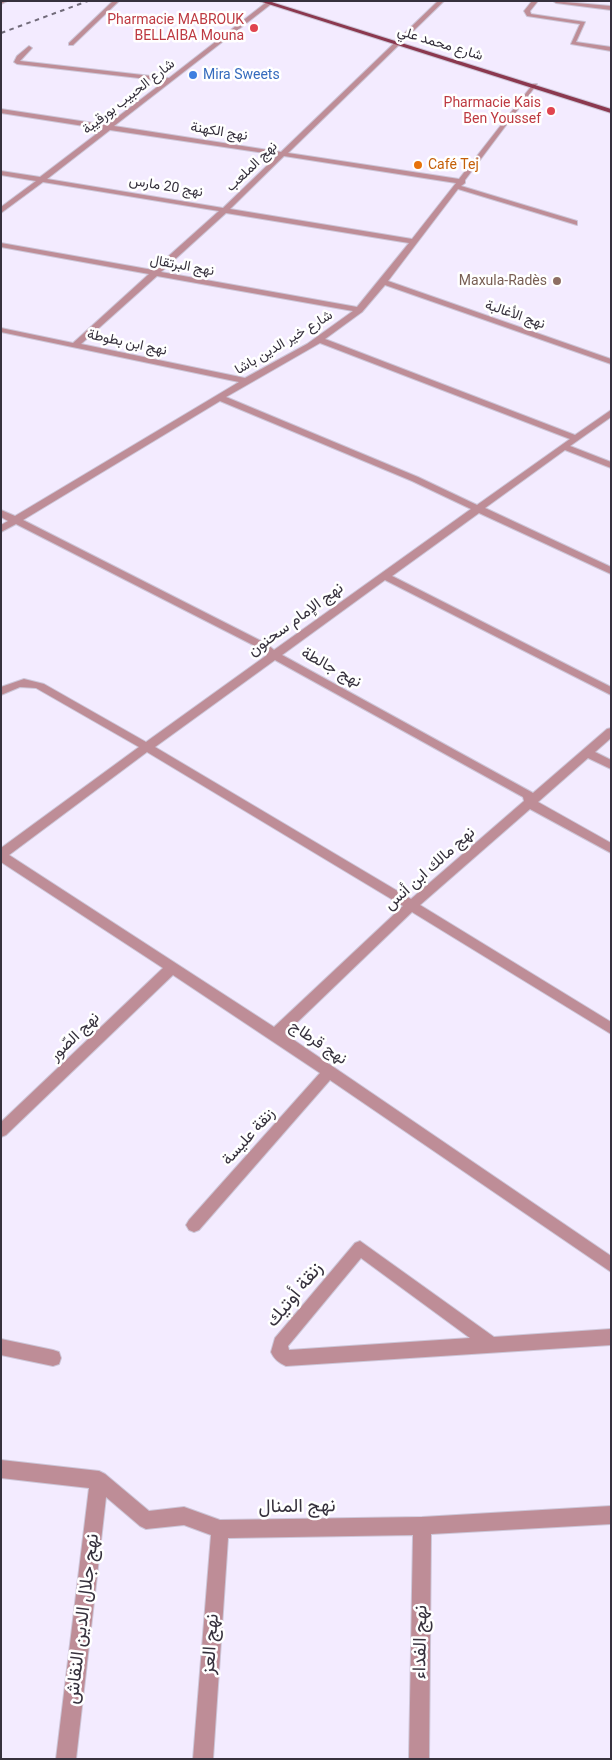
<!DOCTYPE html>
<html>
<head>
<meta charset="utf-8">
<style>
	body { margin:0 }
	#map { position:relative; width:612px; height:1760px; overflow:hidden; background:#f3ebff; font-family:Roboto,sans-serif }
	canvas { display:block }
	.frame { position:absolute; inset:0; border:2px solid #36313d; pointer-events:none }
</style>
</head>
<body>
<div id="map">
<canvas width="612" height="1760"></canvas>
<div class="frame"></div>
</div>
<script>
const ctx = document.querySelector('canvas').getContext('2d');
ctx.lineJoin = 'round';
function trace(path, color, width, dash) {
  ctx.strokeStyle = color;
  ctx.lineWidth = width;
  ctx.lineCap = dash ? 'butt' : 'round';
  ctx.setLineDash(dash || []);
  ctx.stroke(path);
}
function fillPath(path, color) {
  ctx.fillStyle = color;
  ctx.fill(path, 'evenodd');
}
function label(font, color, halo, rows, align = 'center') {
  ctx.font = font + ' Roboto,Vazirmatn,sans-serif';
  ctx.lineWidth = 5;
  ctx.setLineDash([]);
  ctx.textBaseline = 'middle';
  ctx.strokeStyle = halo;
  ctx.fillStyle = color;
  for (const [text, x, y, turn = 0] of rows) {
    ctx.save();
    ctx.translate(x, y);
    ctx.rotate((+turn || 0) * Math.PI / 180);
    ctx.textAlign = isNaN(turn) ? turn : align;
    if (halo) ctx.strokeText(text, 0, 0);
    ctx.fillText(text, 0, 0);
    ctx.restore();
  }
}
const minor = new Path2D(`
	M1,1H7L1,4Z
	M113,1H119L73,45H69V43Z
	M268,1H275L114,126L281,152L438,1H444L288,153L459,179L533,84H537L465,180V183L461,186L577,221V225L458,189L388,281L611,359V364L385,285L362,312L325,339L575,435L611,410V417L570,446L611,462V468L565,450L485,508L611,567V574L479,513L392,576L611,687V695L385,580L282,655L533,793L607,729L611,728V738L595,752L611,760V769L588,758L538,802L611,843V853L530,809L420,905L611,1022V1034L412,912L285,1034L611,1256V1272L330,1080L199,1230L194,1232L189,1230L186,1225L189,1220L320,1073L173,975L6,1135L1,1137V1122L163,968L1,862V848L139,747L36,688L20,687L1,695V687L24,679L44,684L146,742L267,655L259,648L16,524L1,532V525L8,521L1,517V510L15,516L239,382L1,332V328L73,343L149,274L1,247V243L153,270L219,211L43,182L1,213V207L36,181L1,175V171L40,177L103,129L1,113V109L107,125L165,81L17,64L14,62L17,56L29,46L32,48L20,61L169,78ZM110,130L278,155L223,208L47,179ZM284,156L456,183L412,239L230,209ZM226,213L409,243L357,307L161,272ZM157,276L353,311L307,344L245,378L81,344ZM320,343L570,439L477,505L418,477L226,397ZM220,401L412,481L471,509L274,650L267,644L23,520ZM275,660L523,797L524,801L411,899L155,747ZM147,752L403,906L274,1027L9,855Z
	M532,1H538L530,11L531,14L585,22L576,42L611,47V51L571,44L580,24L527,16L524,11Z
	M553,1L611,6V10L556,3Z
	M360,1241L494,1337L611,1329V1345L286,1366C279,1363 274,1359 271,1352L275,1338L355,1243ZM361,1258L470,1338L289,1350L288,1346Z
	M1,1339L53,1350L59,1352L61,1358L59,1364L53,1366L1,1355Z
	M1,1460L99,1471L105,1474L149,1511L184,1507L220,1520L422,1517L611,1506V1524L431,1534L429,1759H409L413,1535L228,1538L213,1759H193L211,1535L184,1525L146,1529L140,1526L106,1497L76,1759H56L89,1488L1,1478Z`);
const major = new Path2D(`
	M259,1H268L611,109V113Z`);
const rail = new Path2D(`
	M1,33L88,1`);
const markers = [
	[254,28,5,"#e0444e"],
	[193,75,5,"#3f7fe0"],
	[551,111,5,"#e0444e"],
	[418,165,5,"#e8710a"],
	[557,281,5,"#8d6e63"]
];
const farHealthnames = [
	["Pharmacie MABROUK",244,20],
	["BELLAIBA Mouna",244,36],
	["Pharmacie Kais",541,103],
	["Ben Youssef",541,119]
];
const farStreetnames = [
	["شارع محمد علي",440,44,17],
	["شارع الحبيب بورقيبة",129,97,-38],
	["نهج الكهنة",219,132,9],
	["نهج الملعب",252,167,-44],
	["نهج 20 مارس",166,187,9],
	["نهج البرتقال",182,266,10],
	["نهج الأغالبة",515,315,19],
	["نهج ابن بطوطة",127,343,12],
	["شارع خير الدين باشا",284,343,-31]
];
const farShopnames = [
	["Mira Sweets",203,75]
];
const farFoodnames = [
	["Café Tej",428,165]
];
const farEducationnames = [
	["Maxula-Radès",547,281]
];
const streetNames = [
	["نهج الإمام سحنون",296,620,-36],
	["نهج جالطة",331,668,29],
	["نهج مالك ابن أنس",430,869,-42],
	["نهج الصّور",75,1037,-44],
	["نهج قرطاج",318,1043,34],
	["زنقة عليسة",249,1137,-48]
];
const nearStreetnames = [
	["زنقة أوتيك",295,1295,-51],
	["نهج المنال",297,1507,-1],
	["نهج جلال الدين النقاش",83,1619,-83],
	["نهج الفداء",421,1642,-89],
	["نهج العز",211,1644,-86]
];
trace(minor, '#cdc6d8', 2);
trace(major, '#cdc6d8', 2);
fillPath(minor, '#be8d97');
fillPath(major, '#8b384f');
trace(rail, '#716b7a', 2, [4.5, 4.5]);
for (const [x, y, r, color] of markers) {
  const dot = new Path2D();
  dot.arc(x, y, r, 0, 2 * Math.PI);
  ctx.fillStyle = color;
  ctx.fill(dot);
  trace(dot, '#fff', 2);
}
label('14px', '#be3a42', '#fff', farHealthnames, 'right');
label('14px', '#36313d', '#fff', farStreetnames);
label('14px', '#366cbe', '#fff', farShopnames, 'left');
label('14px', '#c56008', '#fff', farFoodnames, 'left');
label('14px', '#785e54', '#fff', farEducationnames, 'right');
label('16px', '#36313d', '#fff', streetNames);
label('19px', '#36313d', '#fff', nearStreetnames);
</script>
</body>
</html>
